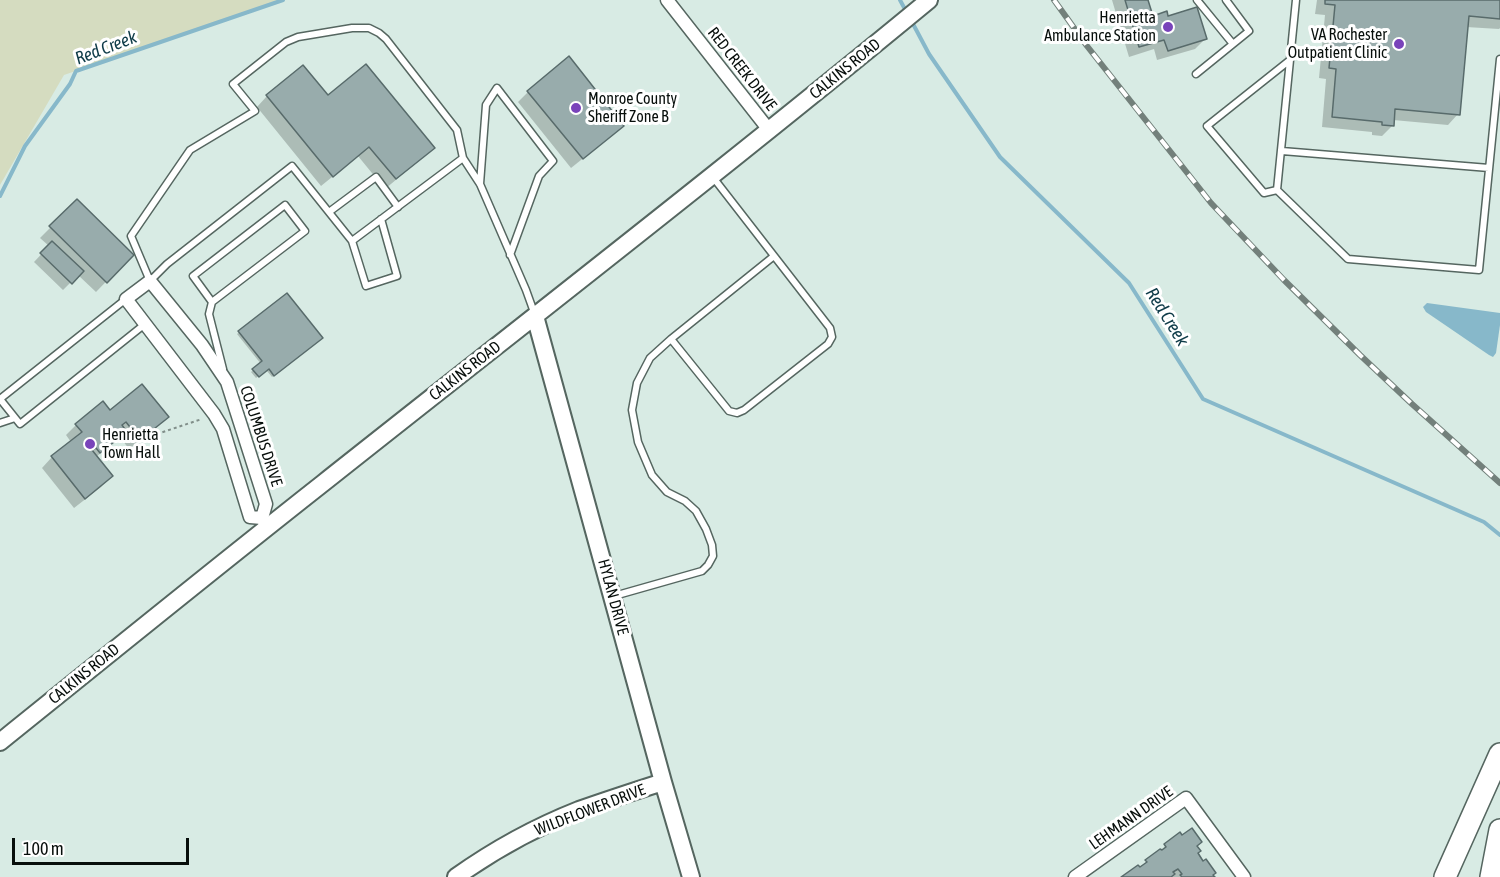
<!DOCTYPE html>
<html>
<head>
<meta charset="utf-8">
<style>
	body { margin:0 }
	#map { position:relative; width:1500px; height:877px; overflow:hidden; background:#d8ebe4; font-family:"Asap Condensed",sans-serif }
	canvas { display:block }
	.scale { position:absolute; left:12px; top:838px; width:177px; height:27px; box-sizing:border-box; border:3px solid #070e0b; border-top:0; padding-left:8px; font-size:18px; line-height:21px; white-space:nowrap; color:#070e0b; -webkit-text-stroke:4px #fff; paint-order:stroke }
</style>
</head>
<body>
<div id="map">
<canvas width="1500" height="877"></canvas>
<div class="scale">100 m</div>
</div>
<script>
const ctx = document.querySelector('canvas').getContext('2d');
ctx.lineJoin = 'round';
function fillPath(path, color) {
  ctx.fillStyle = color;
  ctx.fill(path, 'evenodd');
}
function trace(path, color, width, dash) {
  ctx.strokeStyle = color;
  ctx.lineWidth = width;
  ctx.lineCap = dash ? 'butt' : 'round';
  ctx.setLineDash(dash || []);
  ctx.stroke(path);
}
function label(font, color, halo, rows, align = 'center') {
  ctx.font = font + ' "Asap Condensed",sans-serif';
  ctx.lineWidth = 6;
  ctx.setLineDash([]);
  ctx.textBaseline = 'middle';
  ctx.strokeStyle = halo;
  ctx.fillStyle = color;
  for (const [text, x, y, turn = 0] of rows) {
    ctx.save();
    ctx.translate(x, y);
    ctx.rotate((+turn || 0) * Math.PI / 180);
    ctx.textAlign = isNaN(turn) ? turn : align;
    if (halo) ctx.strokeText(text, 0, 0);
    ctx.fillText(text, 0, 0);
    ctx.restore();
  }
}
const green = new Path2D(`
	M0,0H283L64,75L0,185Z`);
const water = new Path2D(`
	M1427,303L1500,313V325L1496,353L1493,357L1489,355L1426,312L1423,307Z`);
const shadow = new Path2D(`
	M1112,0H1147L1152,17H1167L1205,39L1195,49L1157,60L1154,49L1129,57Z
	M1317,0H1500V28L1499,29L1466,27L1458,114L1448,125L1393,120L1392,126L1382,136L1372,135V132L1322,127L1326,79L1319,78L1325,15L1315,14Z
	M528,92L611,136L571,168L518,102Z
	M267,96L328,97L422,158L385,189L358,156L321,186L257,107Z
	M77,201L132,255L96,292L78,275L63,290L34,262L49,246L40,238Z
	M287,295L319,340L272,377L266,370L256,378L251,372L261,364L237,334Z
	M110,412L167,417L156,428L129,449L120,437L96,457L111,476L101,487L74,508L42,468L52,457L71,442L66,435L76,425Z
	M1180,834L1195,846L1196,853L1213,877H1123L1139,868Z`);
const stream = new Path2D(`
	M900,0L907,13
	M912,22L929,54L1000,157L1129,283L1203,399L1484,522L1500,535
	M0,196L25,146L70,84L76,71L283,0`);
const building = new Path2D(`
	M1125,0H1148L1153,16L1167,11L1168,16L1197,7L1207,39L1168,51L1164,40L1139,47Z
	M1325,0H1500V19L1469,16L1460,115L1395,109L1394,126L1382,125V122L1332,117L1336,69L1329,68L1335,5L1325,4Z
	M569,56L624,126L583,159L527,91Z
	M366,64L435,148L396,179L369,147L333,177L266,95L303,65L328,95Z
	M77,199L134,255L107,283L49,226Z
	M52,241L84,271L72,284L40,253Z
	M287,293L323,338L274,376L269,369L259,377L252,369L262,361L238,331Z
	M142,384L169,417L140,440L126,422L122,425L127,432L100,453L96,448L92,450L113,476L85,499L51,456L82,432L75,424L103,401L110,410Z
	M1192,828L1202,842L1197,846L1201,851L1198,853L1203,861L1206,859L1216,873L1213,875L1215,877H1182L1180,875L1182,874L1178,869L1173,872L1175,874L1171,877H1121L1138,865L1140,867L1147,862L1145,860L1160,849L1162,850L1166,847L1164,844L1180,832L1182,835Z`);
const path = new Path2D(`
	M151,436L202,419`);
const lane = new Path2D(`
	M1197,0L1233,44
	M1296,0L1277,190L1348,259L1479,270L1500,59
	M1196,74L1249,31L1226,0
	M1282,151L1489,168
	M463,158L352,241L292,166L167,264L150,281L131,236L190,150L255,111L233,84L286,42L298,37L352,28H369L379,33L386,39L457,130L463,158L480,184L526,290L535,315
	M480,184L486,105L497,88L553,161L539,176L510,255
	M1277,190L1264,193L1207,126L1290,60
	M329,212L376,177L398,207
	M352,241L366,286L397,276L381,219
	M212,302L193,276L285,205L305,231L212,302L209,314L223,369
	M671,339L774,256
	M0,399L20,424L145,324
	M0,399L126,299
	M0,423L15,418
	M614,596L702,571L708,565L713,556L712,545L706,529L696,511L685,501L667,492L652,475L638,442L632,410L637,383L650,358L671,339L729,411L737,413L744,410L828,344L832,337L830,328L712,176`);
const street = new Path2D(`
	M667,0L769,130
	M262,518L250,517L223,429L214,414L126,299L150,281L202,345L227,382L266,504L262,518L267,527
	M1075,877L1186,798L1244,877`);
const secondary = new Path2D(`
	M535,316L663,782L691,877
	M0,742C107,656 214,569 322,484C525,323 729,165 929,0
	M456,877C494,850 536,827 579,810C607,800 635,791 663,782`);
const highway = new Path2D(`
	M1445,877L1500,754
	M1491,877L1500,830`);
const rail = new Path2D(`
	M1054,0L1087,46L1211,203L1284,280L1360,355L1412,404L1500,483`);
const markers = [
	[1168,27,6,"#7943ba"],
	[1399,44,6,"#7943ba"],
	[576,108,6,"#7943ba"],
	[90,444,6,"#7943ba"]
];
const poiNames = [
	["Henrietta",1156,18],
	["Ambulance Station",1156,36],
	["VA Rochester",1387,35],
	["Outpatient Clinic",1387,53],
	["Monroe County",588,99,"left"],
	["Sheriff Zone B",588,117,"left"],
	["Henrietta",102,435,"left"],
	["Town Hall",102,453,"left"]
];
const streetNames = [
	["RED CREEK DRIVE",742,69,52],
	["CALKINS ROAD",845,69,-39],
	["CALKINS ROAD",465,371,-38],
	["COLUMBUS DRIVE",261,436,72],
	["HYLAN DRIVE",613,597,75],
	["CALKINS ROAD",84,674,-39],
	["WILDFLOWER DRIVE",590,810,-21],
	["LEHMANN DRIVE",1131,818,-35]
];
const waterNames = [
	["Red Creek",106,48,-21],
	["Red Creek",1167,317,58]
];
fillPath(green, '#d5dcc0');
fillPath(water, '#87b8ca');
fillPath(shadow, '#0003');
trace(stream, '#87b8ca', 4);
fillPath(building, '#98acac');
trace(building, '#586b6b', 1.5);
trace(lane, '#556660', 9);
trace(street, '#556660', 15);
trace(secondary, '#556660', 20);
trace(highway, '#556660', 24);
trace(path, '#808e89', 2, [3, 3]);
trace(lane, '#fff', 6);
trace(street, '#fff', 12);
trace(secondary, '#fff', 16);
trace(highway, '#fff', 21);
trace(rail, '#73807b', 6);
trace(rail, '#fff', 4, [11]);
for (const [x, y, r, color] of markers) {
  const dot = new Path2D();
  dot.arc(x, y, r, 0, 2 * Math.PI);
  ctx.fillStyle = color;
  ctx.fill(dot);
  trace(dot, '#fff', 2);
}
label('16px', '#070e0b', '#fff', poiNames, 'right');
label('16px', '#070e0b', '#fff', streetNames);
label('italic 18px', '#0e3b48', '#fff', waterNames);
</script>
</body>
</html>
